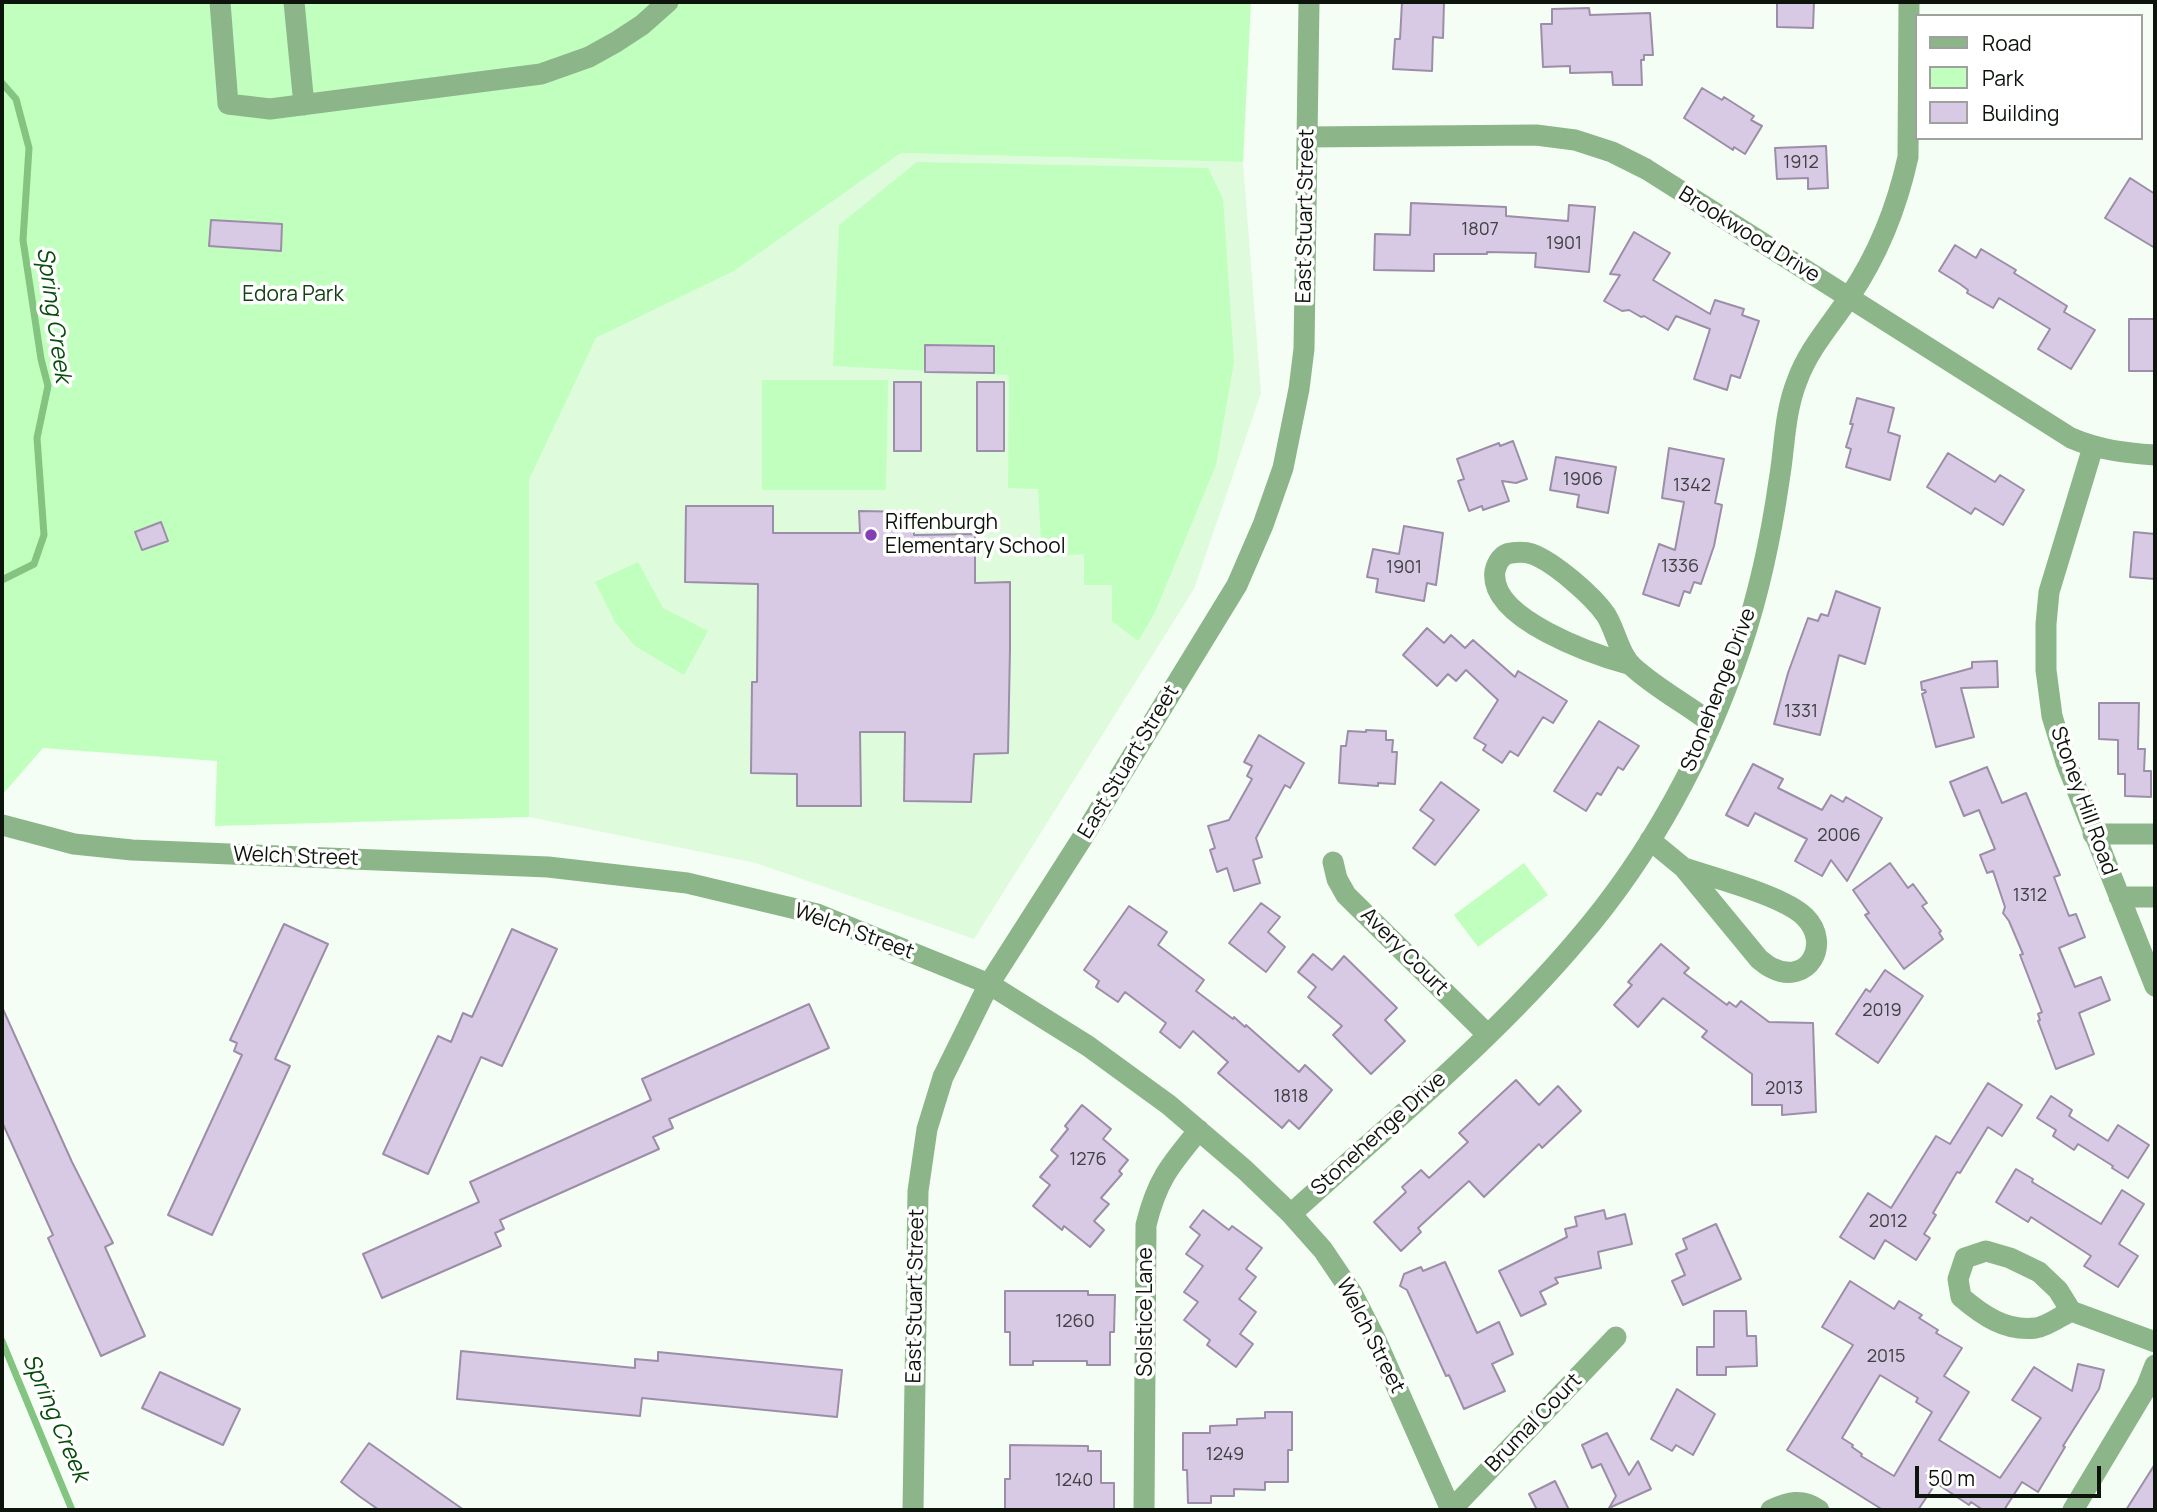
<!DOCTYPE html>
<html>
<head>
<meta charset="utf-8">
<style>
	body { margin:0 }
	#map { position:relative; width:2157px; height:1512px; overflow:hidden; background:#f5fef4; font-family:Manrope,sans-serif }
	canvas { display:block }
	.frame { position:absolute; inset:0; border:4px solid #0c140b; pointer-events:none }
	.legend { position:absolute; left:1915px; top:14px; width:228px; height:126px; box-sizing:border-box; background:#fff; border:2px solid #9ea19d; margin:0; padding:9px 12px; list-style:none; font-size:21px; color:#0c140b }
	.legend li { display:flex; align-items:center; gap:14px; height:35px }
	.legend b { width:35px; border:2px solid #9ea19d }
	.scale { position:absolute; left:1915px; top:1466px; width:186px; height:32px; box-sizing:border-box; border:4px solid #0c140b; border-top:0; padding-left:9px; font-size:21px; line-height:24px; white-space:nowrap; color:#0c140b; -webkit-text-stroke:5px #fff; paint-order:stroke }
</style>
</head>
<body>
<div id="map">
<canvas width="2157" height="1512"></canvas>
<div class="frame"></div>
<ul class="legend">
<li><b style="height:9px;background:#8cb689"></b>Road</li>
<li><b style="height:19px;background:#c0ffbd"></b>Park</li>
<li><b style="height:19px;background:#d8c9e5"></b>Building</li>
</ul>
<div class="scale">50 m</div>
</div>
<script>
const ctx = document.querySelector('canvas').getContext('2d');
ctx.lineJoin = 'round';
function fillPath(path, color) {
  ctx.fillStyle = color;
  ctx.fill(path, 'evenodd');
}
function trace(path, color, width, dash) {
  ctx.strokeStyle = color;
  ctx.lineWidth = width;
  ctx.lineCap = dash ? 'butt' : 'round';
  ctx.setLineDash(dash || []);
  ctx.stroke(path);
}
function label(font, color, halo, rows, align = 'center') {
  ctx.font = font + ' Manrope,sans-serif';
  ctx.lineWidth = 7;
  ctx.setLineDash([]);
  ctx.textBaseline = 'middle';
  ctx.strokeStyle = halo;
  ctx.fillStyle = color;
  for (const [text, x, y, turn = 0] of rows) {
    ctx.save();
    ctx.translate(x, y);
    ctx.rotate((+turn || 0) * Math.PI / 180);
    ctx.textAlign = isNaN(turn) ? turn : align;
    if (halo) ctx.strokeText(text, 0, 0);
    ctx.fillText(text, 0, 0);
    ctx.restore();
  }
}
const built = new Path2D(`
	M901,153L1243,162L1261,393L1194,589L974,939L756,863L529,817V480L596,338L734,271Z`);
const green = new Path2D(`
	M2,2H1251L1243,162L901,153L734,271L596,338L529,480V817L215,826L217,761L43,748L2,795Z
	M917,162L1208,168L1223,199L1234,362L1216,465L1155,612L1138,641L1112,621V585H1084V554L1042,557L1038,489L1008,488L1009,375L833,366L839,225Z
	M762,380H888L886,490H762Z
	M638,562L663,608L708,631L684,675L635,646L615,622L595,582Z
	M1524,863L1548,895L1478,947L1454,915Z`);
const stream = new Path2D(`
	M2,83L16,99L29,148L23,240L41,359L48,386L37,438L44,535L34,564L2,580
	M2,1341L72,1510`);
const building = new Path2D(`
	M1402,2H1444L1443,38L1433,37L1432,71L1393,69L1395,39H1400Z
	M1777,2H1814L1813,28L1777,27Z
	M1589,8L1590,15L1650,13L1653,55H1644V60H1641L1642,85H1613L1612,72L1570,73V66L1543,67L1541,24H1552V9Z
	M1702,88L1722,100L1724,97L1754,116L1751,120L1762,126L1745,154L1734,147L1733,150L1684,118Z
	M1826,146L1828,188L1808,189V178L1777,179L1775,148Z
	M2130,178L2155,194V248L2105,218Z
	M1411,203L1506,207V216L1568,221L1569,205L1595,207L1589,272L1535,267L1536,253L1487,252V254H1434V271L1374,270L1375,234L1410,235Z
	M211,220L282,224L281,251L209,246Z
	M1634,232L1670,253L1653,280L1710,314L1715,300L1744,309L1742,315L1759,321L1740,378L1731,375L1727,390L1694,379L1710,329L1676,316L1668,330L1644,316L1641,317L1629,310L1622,311L1604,301L1620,275L1610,274Z
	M1955,245L1976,258L1981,249L2016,270L2014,273L2067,306L2064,312L2095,330L2071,369L2038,349L2050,329L1999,298L1993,308L1967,293L1968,290L1960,284L1939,271Z
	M2129,319H2155V371H2129Z
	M925,345L994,346V373L925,372Z
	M894,382H921V451H894Z
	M977,382H1004V451H977Z
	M1857,398L1894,408L1888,432L1900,436L1890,480L1846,467L1851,449L1846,447L1853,424H1850Z
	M1513,441L1527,479L1516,483L1502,481L1509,501L1483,510L1482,506L1469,511L1458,481L1464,479L1457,459L1499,443L1500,446Z
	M1669,448L1724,459L1715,503L1722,505L1714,546L1701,584L1694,582L1690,593L1684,591L1679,606L1643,594L1659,544L1675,550L1684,502L1662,498Z
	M1948,453L1995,482L2000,475L2024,490L2003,525L1975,508L1971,514L1927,487Z
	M1556,457L1616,467L1608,513L1577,507L1579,495L1550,490Z
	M686,506H773V533H860L859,511L914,512V535L975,534V583L1010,582V648L1008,753L974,754L971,802L904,801L905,732H860L861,806H797V774L751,773L752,682H757L758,584L685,582Z
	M161,522L168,541L142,550L135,532Z
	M1404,526L1443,533L1436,585L1427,583L1424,601L1376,592L1378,579L1367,577L1373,549L1399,554Z
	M2134,532L2155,534V579L2130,577Z
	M1836,591L1880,608L1865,664L1839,655L1820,735L1774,724L1788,673L1808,618L1818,621L1821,614L1828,616Z
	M1427,628L1444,643L1451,635L1465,648L1473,640L1515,677L1518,671L1567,701L1553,723L1543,717L1518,756L1510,751L1502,763L1483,750L1486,745L1474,738L1498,700L1466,670L1456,681L1448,674L1437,686L1403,655Z
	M1997,661L1998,687L1961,688L1974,737L1936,747L1922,694L1926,692L1925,690H1922L1921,682L1972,668V662Z
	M2099,703H2139L2138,749H2145L2144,771H2151V797L2125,796V774H2118V740L2099,739Z
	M1599,721L1639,746L1623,770L1618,767L1601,795L1597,793L1586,811L1554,791Z
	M1366,730L1386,731V740H1393L1392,752H1397L1395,784L1378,783V786L1339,783L1341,746H1346L1348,731L1366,732Z
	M1259,735L1304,763L1290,788L1285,785L1256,838L1262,857L1253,860L1260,883L1234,891L1227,868L1217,872L1210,850L1215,848L1208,826L1229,820L1252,779L1247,776L1252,766L1244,762Z
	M1753,764L1783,779L1778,788L1822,810L1831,795L1843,802L1846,797L1882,818L1847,881L1831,860L1822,876L1795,861L1807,839L1755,813L1748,826L1726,815Z
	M1987,767L2002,803L2026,793L2060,875L2054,877L2069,916L2076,914L2085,937L2059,948L2075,987L2101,977L2110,1000L2079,1013L2094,1054L2056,1069L2038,1021L2040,1020L2038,1014L2042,1012L2020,955L2023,954L2009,921L2003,913L2005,907L1993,871L1987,873L1980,855L1995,849L1979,810L1964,816L1950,782Z
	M1441,782L1479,810L1435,865L1413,848L1434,820L1420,810Z
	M1890,863L1908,888L1913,884L1927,903L1922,906L1941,931L1939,933L1943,939L1904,969L1865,915L1869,913L1853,890Z
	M1261,903L1280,917L1268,932L1285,947L1266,972L1229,943Z
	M1129,906L1167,932L1158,945L1204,980L1196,991L1233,1019L1234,1017L1245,1027L1246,1025L1299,1072L1305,1065L1332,1090L1299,1129L1289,1120L1282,1128L1218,1073L1228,1062L1193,1031L1180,1048L1160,1032L1166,1023L1125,992L1118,1002L1096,987L1099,981L1084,970Z
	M284,924L328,944L275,1059L290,1066L212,1235L168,1215L242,1055L234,1051L237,1043L230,1040Z
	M512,929L557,949L502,1066L481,1057L428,1174L383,1154L438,1036L451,1042L463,1013L472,1017Z
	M1661,944L1689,968L1684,973L1727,1005L1729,1002L1736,1007L1741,1001L1769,1022L1813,1023L1816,1112L1782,1115V1105H1752V1074L1702,1037L1707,1031L1663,998L1638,1027L1614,1005L1632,985L1628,982Z
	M1313,954L1332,970L1344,956L1397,1008L1385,1020L1405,1041L1371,1074L1333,1035L1342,1026L1308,997L1316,987L1298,972Z
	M1885,970L1923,996L1878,1063L1836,1034L1866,989L1870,992Z
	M809,1004L829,1048L669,1119L673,1128L653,1137L659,1149L500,1220L504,1229L495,1233L501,1246L382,1298L363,1254L479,1202L470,1182L651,1100L642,1079Z
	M2,1007L72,1162L113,1243L105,1247L145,1336L101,1356L48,1238L53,1235L2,1122Z
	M1516,1080L1539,1105L1558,1086L1581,1111L1542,1148L1539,1144L1484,1197L1469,1181L1418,1228L1421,1232L1401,1251L1374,1222L1406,1192L1402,1187L1421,1170L1429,1178L1468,1142L1459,1133Z
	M1988,1083L2022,1105L2002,1136L1988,1127L1960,1173L1957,1172L1933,1213L1936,1215L1924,1234L1930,1238L1916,1260L1885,1240L1874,1259L1840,1237L1868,1193L1891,1208L1936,1136L1950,1144Z
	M2051,1096L2072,1110L2069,1116L2108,1141L2118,1125L2149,1145L2128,1178L2112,1168L2113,1166L2078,1144L2074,1150L2053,1136L2056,1130L2037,1118Z
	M1082,1105L1111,1129L1103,1139L1128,1160L1119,1171L1122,1174L1101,1198L1109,1204L1094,1221L1104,1230L1090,1247L1064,1226L1062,1230L1033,1206L1050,1185L1040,1177L1058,1156L1051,1150L1068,1129L1065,1126Z
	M2016,1169L2033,1179L2032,1182L2101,1224L2122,1190L2144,1204L2119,1244L2138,1256L2118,1287L2084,1266L2091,1256L2031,1217L2028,1222L1996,1202Z
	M1203,1210L1229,1230L1232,1226L1262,1248L1246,1269L1256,1277L1239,1299L1256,1312L1240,1334L1253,1344L1236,1367L1207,1345L1210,1340L1184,1320L1198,1302L1184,1292L1203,1266L1186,1254L1200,1235L1190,1227Z
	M1604,1210L1606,1219L1625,1214L1632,1244L1598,1252L1601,1268L1555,1278L1558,1283L1540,1292L1546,1304L1521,1316L1499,1271L1567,1237L1565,1229L1577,1226L1575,1217Z
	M1716,1224L1741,1279L1683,1305L1672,1281L1685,1275L1676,1254L1687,1249L1683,1239Z
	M1445,1262L1477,1333L1499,1322L1513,1354L1492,1364L1505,1391L1464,1409L1449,1375L1446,1376L1407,1290L1400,1286L1404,1274L1421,1267L1423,1271Z
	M1850,1281L1894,1309L1899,1301L1922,1315L1919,1318L1938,1330L1936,1333L1962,1348L1944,1376L1969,1392L1939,1440L2000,1478L2041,1418L2012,1400L2034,1367L2072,1391L2078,1364L2104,1370L2099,1389L2063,1446L2065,1447L2038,1492L2022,1482L2004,1510H1983L1971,1502L1969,1505L1936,1483L1918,1510H1883L1787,1450L1853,1345L1822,1327ZM1880,1375L1918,1398L1916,1402L1932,1412L1894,1476L1861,1456L1862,1454L1852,1447L1853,1445L1842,1438Z
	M1005,1291H1088V1295H1115L1114,1332H1110V1365H1087V1361H1033V1365H1010V1332H1005Z
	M1714,1311H1746L1747,1336H1756L1757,1366L1726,1367V1375H1697V1347H1714Z
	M461,1351L635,1368V1359L658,1361V1352L842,1370L837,1417L642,1398L640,1416L457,1399Z
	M160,1372L240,1409L223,1445L142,1408Z
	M1677,1389L1715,1414L1693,1455L1676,1445L1672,1451L1651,1439Z
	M1265,1412H1292V1450H1288V1482H1265V1490L1234,1489V1496H1211V1503H1188L1187,1470H1183V1433H1210V1426L1237,1425V1419L1265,1418Z
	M1607,1433L1629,1475L1638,1461L1651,1489L1609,1508L1616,1496L1601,1464L1592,1468L1582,1445Z
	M369,1443L434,1489L464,1510H379L359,1496L341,1482Z
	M1010,1445L1088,1446V1451H1101V1483H1114V1510H1005V1479H1010Z
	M2155,1464V1510H2126Z
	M1555,1481L1569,1510H1537L1529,1494Z`);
const minor = new Path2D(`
	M220,2L228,104L270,109L541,74L589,57L616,42L642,25L668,2
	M294,2L304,105
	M1307,137L1536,135L1575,140L1612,152L1646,169L2071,438C2099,450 2125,453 2155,455
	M2093,447L2049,592L2046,624V670L2052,716L2066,762L2155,986
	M1631,665C1595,655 1488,619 1495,571C1497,562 1502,554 1511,553C1518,552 1526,552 1532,554C1554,562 1593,596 1606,615C1616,631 1619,654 1633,667C1656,688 1686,704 1711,723
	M2,825L74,844L132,850L548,867L687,883L817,914L989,984L1088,1046L1169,1105L1245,1170L1291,1214L1323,1250L1352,1293L1375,1338L1451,1510
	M2093,834H2155
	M1650,840L1684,868L1759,959C1763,962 1767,966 1772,968C1808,986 1832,944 1805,917C1784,896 1714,878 1684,868
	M1333,862L1337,879L1346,895L1488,1035
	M2119,897H2155
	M1291,1214C1389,1125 1494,1039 1579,938C1651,854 1706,752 1741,647C1759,593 1771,537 1779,481C1785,447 1784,414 1797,381C1809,348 1831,325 1850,296C1879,253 1897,207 1908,157L1909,2
	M2071,1311C2061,1316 2048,1326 2036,1328C2006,1332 1982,1315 1961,1297L1958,1279L1965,1258L1986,1251L2010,1258L2039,1272L2058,1290L2071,1311L2155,1342
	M913,1510L918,1191L927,1129L943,1077L989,984L1081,840L1237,585L1263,525L1283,468L1299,389L1304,349L1309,2
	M1144,1510L1146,1225C1157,1180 1170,1165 1199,1130
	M1451,1510L1616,1337
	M1771,1510C1788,1502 1802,1498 1819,1510
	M2073,1510L2146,1388L2155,1365`);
const markers = [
	[871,535,7,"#843fb2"]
];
const numberNames = [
	["1912",1801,163],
	["1807",1480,230],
	["1901",1564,244],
	["1906",1583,480],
	["1342",1692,486],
	["1336",1680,567],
	["1901",1404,568],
	["1331",1801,712],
	["2006",1839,836],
	["1312",2030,896],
	["2019",1882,1011],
	["2013",1784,1089],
	["1818",1291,1097],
	["1276",1088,1160],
	["2012",1888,1222],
	["1260",1075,1322],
	["2015",1886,1357],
	["1249",1225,1455],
	["1240",1074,1481]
];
const streetNames = [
	["East Stuart Street",1306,216,-89],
	["Brookwood Drive",1749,235,32],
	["Stonehenge Drive",1719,690,-69],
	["East Stuart Street",1129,762,-59],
	["Stoney Hill Road",2083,801,70],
	["Welch Street",296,857,2],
	["Welch Street",854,932,20],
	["Avery Court",1404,952,45],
	["Stonehenge Drive",1379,1134,-42],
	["East Stuart Street",916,1296,-89],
	["Solstice Lane",1146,1312,-90],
	["Welch Street",1370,1336,63],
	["Brumal Court",1534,1423,-46]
];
const parkNames = [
	["Edora Park",293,295]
];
const poiNames = [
	["Riffenburgh",885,523],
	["Elementary School",885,547]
];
const waterNames = [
	["Spring Creek",53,315,82],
	["Spring Creek",55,1418,67]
];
fillPath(built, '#defbdc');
fillPath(green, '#c0ffbd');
trace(stream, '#83c481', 7);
fillPath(building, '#d8c9e5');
trace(building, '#9c8ea8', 2);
trace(minor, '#8cb689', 21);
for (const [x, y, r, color] of markers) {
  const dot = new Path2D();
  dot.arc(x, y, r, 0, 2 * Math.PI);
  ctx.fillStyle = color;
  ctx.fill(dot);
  trace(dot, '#fff', 2.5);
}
label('18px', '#3f4142', null, numberNames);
label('21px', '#0c140b', '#fff', streetNames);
label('21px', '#154215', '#fff', parkNames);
label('21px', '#0c140b', '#fff', poiNames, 'left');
label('italic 23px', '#064e0c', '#fff', waterNames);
</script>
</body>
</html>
